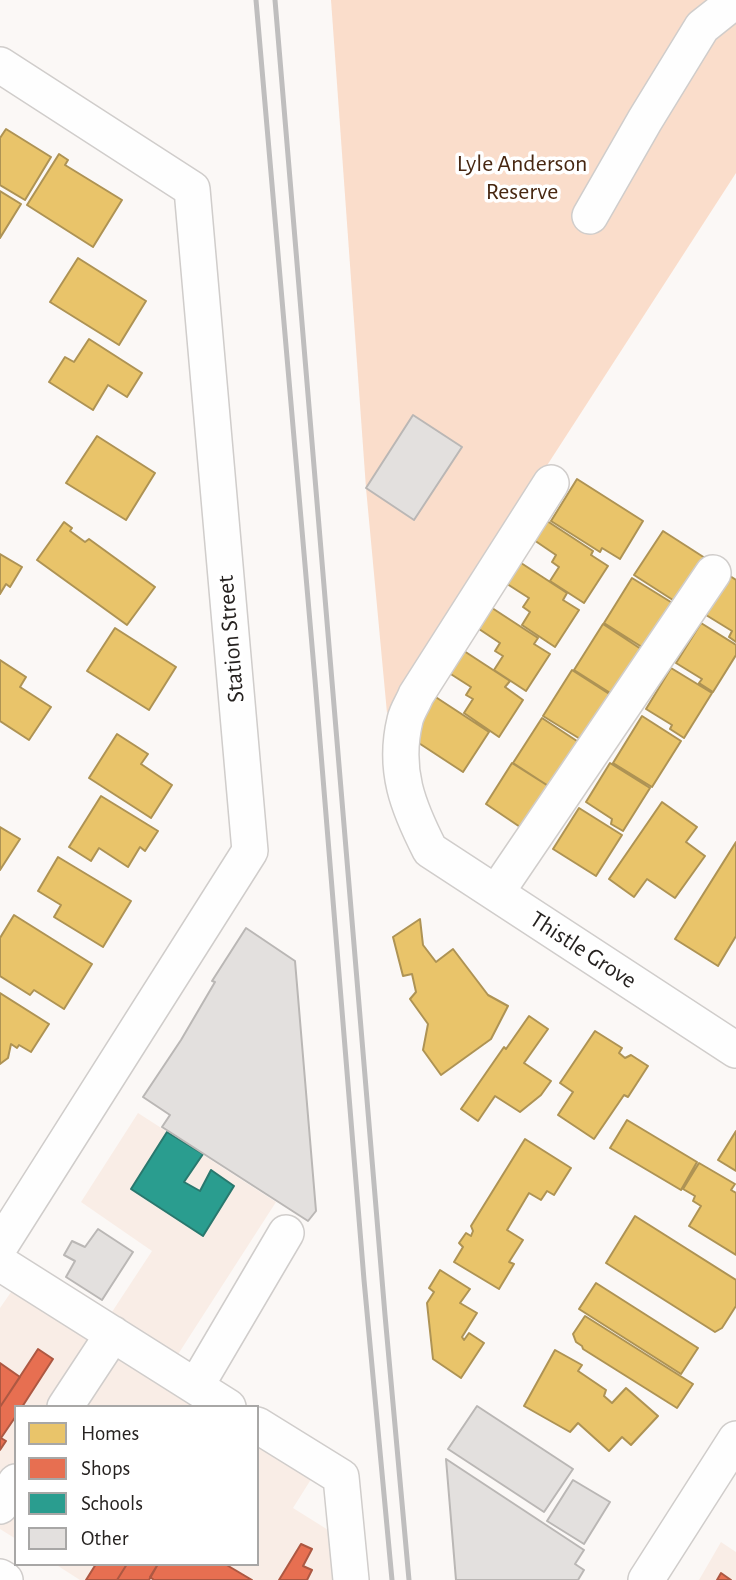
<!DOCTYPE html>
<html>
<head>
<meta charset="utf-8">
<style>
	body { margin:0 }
	#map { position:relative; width:736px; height:1580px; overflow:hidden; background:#fbf8f6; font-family:"Alegreya Sans",sans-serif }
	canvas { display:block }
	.legend { position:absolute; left:14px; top:1405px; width:245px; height:161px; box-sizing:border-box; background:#fff; border:2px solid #a8a7a6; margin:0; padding:9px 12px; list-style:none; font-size:21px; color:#262220 }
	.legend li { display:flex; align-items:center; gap:14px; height:35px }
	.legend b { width:35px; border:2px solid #a8a7a6 }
</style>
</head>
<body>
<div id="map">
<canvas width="736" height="1580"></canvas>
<ul class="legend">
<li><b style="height:19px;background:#e9c46a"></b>Homes</li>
<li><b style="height:19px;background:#e76f51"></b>Shops</li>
<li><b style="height:19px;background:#2a9d8f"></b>Schools</li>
<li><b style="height:19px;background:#e3e0de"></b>Other</li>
</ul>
</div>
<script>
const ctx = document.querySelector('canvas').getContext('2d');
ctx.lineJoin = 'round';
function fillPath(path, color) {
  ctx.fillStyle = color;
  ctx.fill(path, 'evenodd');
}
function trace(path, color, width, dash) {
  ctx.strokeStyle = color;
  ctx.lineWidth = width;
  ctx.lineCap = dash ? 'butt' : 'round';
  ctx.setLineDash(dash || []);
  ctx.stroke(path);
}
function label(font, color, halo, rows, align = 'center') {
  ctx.font = font + ' "Alegreya Sans",sans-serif';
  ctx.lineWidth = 7;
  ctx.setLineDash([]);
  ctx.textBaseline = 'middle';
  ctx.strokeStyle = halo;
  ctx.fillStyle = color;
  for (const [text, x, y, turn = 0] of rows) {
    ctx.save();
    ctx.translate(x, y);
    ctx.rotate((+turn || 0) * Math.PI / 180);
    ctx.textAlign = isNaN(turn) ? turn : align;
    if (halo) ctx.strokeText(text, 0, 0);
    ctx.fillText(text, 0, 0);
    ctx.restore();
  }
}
const built = new Path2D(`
	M138,1113L276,1202L175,1359L108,1318L152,1251L81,1202Z
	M18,1282L213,1407H16V1539L0,1529V1308Z
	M257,1436L315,1473L293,1508L333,1533L336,1580H80L55,1564H257Z
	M721,1542L736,1552V1580H699Z`);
const green = new Path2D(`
	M331,0H736V173L387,713L366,488Z`);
const homes = new Path2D(`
	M6,129L51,157L25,200L0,185V138Z
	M59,154L68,160L65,165L122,200L93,247L27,205Z
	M0,191L21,204L0,238Z
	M78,258L146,301L119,345L50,302Z
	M89,339L142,373L127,397L108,385L93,410L49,382L65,357L74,362Z
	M97,436L155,473L126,520L66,483Z
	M577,479L643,521L620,559L602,548L600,552L551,521Z
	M544,519L593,551L591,555L608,566L584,603L550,581L559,567L552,562L556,555L531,538Z
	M64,522L72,528L70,531L85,542L89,539L155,587L127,625L37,560Z
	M663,531L705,558L676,602L634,575Z
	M0,554L22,567L10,587L6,584L0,594Z
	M518,561L567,593L563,600L579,610L555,647L522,625L530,612L523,607L529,598L504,582Z
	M730,576L736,580V642L729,637L732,631L706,615Z
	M632,578L674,604L645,649L604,623Z
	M489,606L538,638L534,644L550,654L526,691L494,670L503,656L495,651L500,643L476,627Z
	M701,623L736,645V655L713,692L699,683L702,679L676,663Z
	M603,624L644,651L615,696L574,670Z
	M115,628L176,667L149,710L87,671Z
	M461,649L510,681L505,687L523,700L499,737L464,713L473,699L466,695L471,687L446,671Z
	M0,660L26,677L20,687L51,707L29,740L0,721Z
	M671,668L712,693L684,738L670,729L672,725L646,709Z
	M572,670L614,697L585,742L543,716Z
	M431,694L489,732L463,772L405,734Z
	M642,716L681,741L652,787L613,763Z
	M542,718L583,745L553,789L513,763Z
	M117,734L148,754L141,764L172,785L151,818L89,778Z
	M512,763L553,789L526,831L486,804Z
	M610,763L650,788L623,831L611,824L612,819L586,802Z
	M101,796L158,831L145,851L140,847L128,867L99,848L91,861L69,847Z
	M662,802L697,827L686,842L705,856L675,898L647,879L634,897L609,879Z
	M579,808L622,835L596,876L553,849Z
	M0,827L20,839L0,870Z
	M736,842V936L718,966L675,939Z
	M58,857L131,901L103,947L54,917L61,905L38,891Z
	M14,915L92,964L64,1009L34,990L30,995L0,976V938Z
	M420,919L423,945L436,962L453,949L488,995L508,1006L491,1039L441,1075L423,1050L428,1024L410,999L416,992L412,974L403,976L393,937Z
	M0,993L49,1024L31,1052L19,1045L17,1048L11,1044L8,1058L0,1064Z
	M529,1016L548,1029L524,1063L551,1081L541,1095L520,1112L495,1096L478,1121L461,1109L504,1047L506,1049Z
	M595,1031L622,1048L619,1053L625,1058L631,1055L648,1066L628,1097L624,1095L594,1139L558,1115L573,1092L560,1083Z
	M627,1120L697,1162L681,1190L610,1148Z
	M736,1131V1171L718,1160Z
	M525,1139L571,1168L554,1195L547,1191L541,1200L529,1193L507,1230L523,1240L509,1262L514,1264L499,1289L454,1262L463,1247L459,1243L466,1233L471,1236L473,1231L471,1226Z
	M699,1163L735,1184L731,1190L736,1193V1255L689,1226L701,1206L693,1201L695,1196L683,1189Z
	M635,1216L736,1280V1306L722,1328L715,1332L606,1263Z
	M440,1270L470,1289L460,1303L477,1313L462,1337L464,1340L469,1333L484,1343L461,1378L433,1359L427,1303L434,1292L429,1288Z
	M596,1283L698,1348L681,1374L579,1309Z
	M585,1316L693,1384L677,1408L583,1349L582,1346L576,1342L573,1334Z
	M555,1350L582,1365L578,1371L606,1390L604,1396L612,1403L626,1388L658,1416L631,1445L622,1437L609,1451L578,1423L570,1432L524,1406Z`);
const shops = new Path2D(`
	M38,1349L53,1359L22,1407H16V1416L1,1438L6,1441L0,1450V1407Z
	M0,1363L20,1377L0,1407Z
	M301,1544L312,1549L303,1566L312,1570L307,1580H279Z
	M96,1564H127L117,1580H86Z
	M127,1564H158L149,1580H117Z
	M158,1564H225L252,1580H154L150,1577Z
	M721,1573L731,1580H717Z`);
const schools = new Path2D(`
	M167,1132L203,1154L184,1182L200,1191L211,1170L234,1186L203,1236L131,1189Z`);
const building = new Path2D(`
	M413,415L462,447L414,520L366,488Z
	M246,928L295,961L316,1211L308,1221L162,1127L170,1115L143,1097L181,1040L215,982L212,981Z
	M98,1229L133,1252L102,1300L66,1277L75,1261L64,1255L72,1241L85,1247Z
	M477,1406L573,1469L544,1512L448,1449Z
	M446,1459L584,1550L575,1564L584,1570L578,1580H456Z
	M573,1480L610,1502L584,1544L547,1521Z`);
const minor = new Path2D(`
	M0,65L192,189L250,851L0,1246
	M590,216L645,120L702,27L736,0
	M551,483L416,695C413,703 407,711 405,720C393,770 408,807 430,850L736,1050
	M496,893L713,573
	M0,1263L228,1407
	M196,1386L286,1233
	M65,1407L113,1334
	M257,1425L341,1477L351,1580
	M0,1506L16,1482
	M0,1577L5,1580
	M646,1580L736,1439`);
const rail = new Path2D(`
	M256,0L315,680L364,1280L392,1580
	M275,0L385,1315L409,1580`);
const parkNames = [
	["Lyle Anderson",522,164],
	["Reserve",522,192]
];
const streetNames = [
	["Station Street",231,639,-95],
	["Thistle Grove",583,950,33]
];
fillPath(built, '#f9ede6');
fillPath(green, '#faddcb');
fillPath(homes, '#e9c46a');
trace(homes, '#ae9354', 2);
fillPath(shops, '#e76f51');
trace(shops, '#ad5842', 2);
fillPath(schools, '#2a9d8f');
trace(schools, '#29786e', 2);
fillPath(building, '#e3e0de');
trace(building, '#bab7b5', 2);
trace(minor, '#d0cdcb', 38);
trace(minor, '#fefefe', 35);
trace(rail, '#bfbebe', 5);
label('24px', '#472711', '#fff', parkNames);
label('24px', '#262220', '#fff', streetNames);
</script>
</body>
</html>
